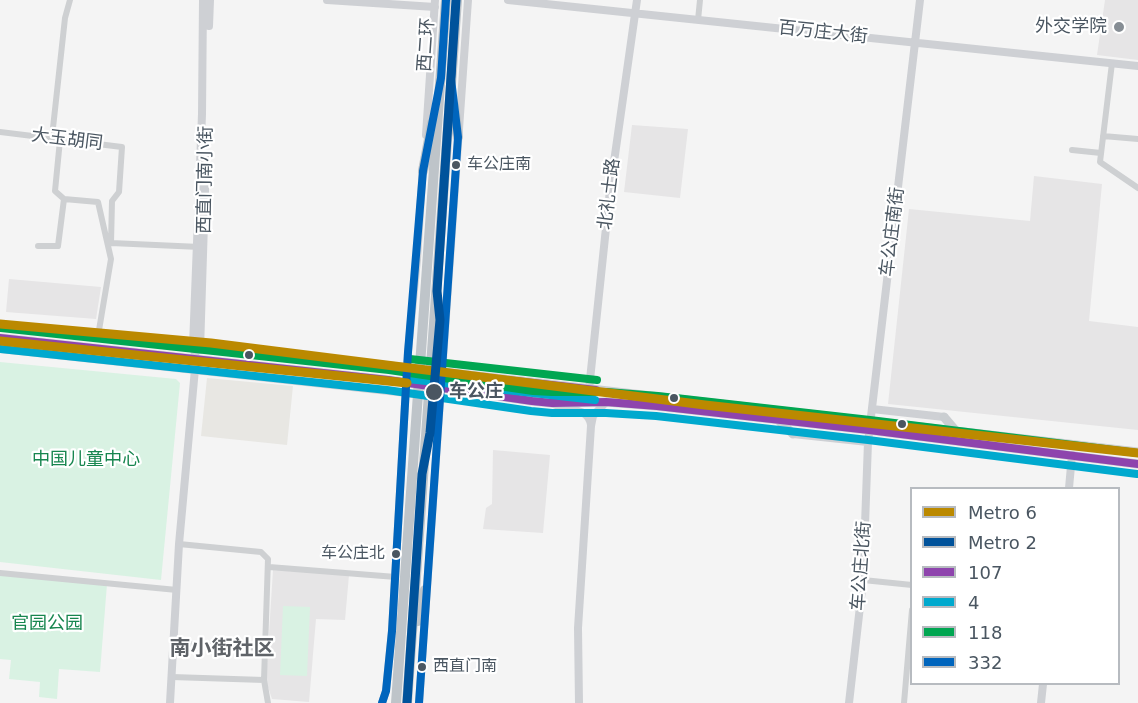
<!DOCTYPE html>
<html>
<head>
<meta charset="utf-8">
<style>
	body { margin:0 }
	#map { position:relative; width:1138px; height:703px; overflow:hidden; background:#f4f4f4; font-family:"DejaVu Sans",sans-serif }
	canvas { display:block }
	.legend { position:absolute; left:910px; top:487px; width:210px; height:198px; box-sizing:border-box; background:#fff; border:2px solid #b7bbc0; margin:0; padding:8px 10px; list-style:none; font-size:18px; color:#4a5661 }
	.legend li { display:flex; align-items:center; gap:12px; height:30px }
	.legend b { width:30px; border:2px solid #b7bbc0 }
</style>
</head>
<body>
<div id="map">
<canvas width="1138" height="703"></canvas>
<ul class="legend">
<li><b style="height:8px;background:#bb8900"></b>Metro 6</li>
<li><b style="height:8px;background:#00529b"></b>Metro 2</li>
<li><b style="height:8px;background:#8e44ad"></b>107</li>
<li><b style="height:8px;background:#00a9ce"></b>4</li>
<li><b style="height:8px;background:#00a651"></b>118</li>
<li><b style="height:8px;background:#0065bd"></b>332</li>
</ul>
</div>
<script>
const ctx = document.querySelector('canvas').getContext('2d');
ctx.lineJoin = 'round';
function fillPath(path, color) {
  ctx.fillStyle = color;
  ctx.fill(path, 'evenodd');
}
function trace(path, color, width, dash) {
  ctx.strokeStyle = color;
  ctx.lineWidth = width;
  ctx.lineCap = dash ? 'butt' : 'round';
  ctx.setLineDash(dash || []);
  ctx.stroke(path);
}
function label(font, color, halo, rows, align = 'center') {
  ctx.font = font + ' "DejaVu Sans","Noto Sans SC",sans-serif';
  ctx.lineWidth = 4.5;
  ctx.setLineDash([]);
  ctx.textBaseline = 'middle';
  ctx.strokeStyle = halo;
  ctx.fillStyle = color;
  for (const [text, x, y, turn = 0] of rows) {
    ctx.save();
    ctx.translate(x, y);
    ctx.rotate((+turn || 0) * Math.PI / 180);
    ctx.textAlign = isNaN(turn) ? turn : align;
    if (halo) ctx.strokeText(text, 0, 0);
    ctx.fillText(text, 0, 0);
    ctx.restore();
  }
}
const commercial = new Path2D(`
	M207,378L293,386L287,445L201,436Z`);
const education = new Path2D(`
	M1105,0H1138V60L1097,55Z
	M632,125L688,129L680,198L624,192Z
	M1034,176L1102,184L1089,321L1138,327V430L888,404L909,209L1030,221Z
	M9,279L101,287L96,319L6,312Z
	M493,450L550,455L543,533L483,529L486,508L492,504Z
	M273,570L349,575L345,620L316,619L309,702L272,699L266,681Z`);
const green = new Path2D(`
	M0,362L176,379L180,383L161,580L0,562Z
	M0,574L107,584L100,672L59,669L57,699L39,697L40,682L9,679L11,660L0,659Z
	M283,606L310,607L307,676L280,675Z`);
const street = new Path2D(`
	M698,20L700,0
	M1112,63L1100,162L1138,188
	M0,132L122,147L119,192L112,201L111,243L200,247
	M1103,136L1138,139
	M52,137L65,18L70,0
	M1072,150L1101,153
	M64,199L98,202L111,259L98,336
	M38,246H58L64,199L55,191L60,140
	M179,544L261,552L268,559L264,680L268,703
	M269,567L396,577
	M0,573L177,590
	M863,580L912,585
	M173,643L265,648
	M172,677L264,680
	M904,703L912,610`);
const secondary = new Path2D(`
	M327,0L435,7
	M508,0L1138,66
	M209,26L210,0
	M426,135L435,0
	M0,349L435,396
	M200,350L206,159
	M589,389L610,190L637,0
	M552,403C565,412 588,405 591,425
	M872,409L944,417
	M793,434L868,442
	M1069,488L1072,455
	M170,703L179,544L196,358L193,346L202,114L203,0
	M382,703L386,691L392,631L408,352L417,259L423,166
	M419,703L468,0
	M579,703L578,628L591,426L593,416L606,402
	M849,703L863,580L868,442L920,0
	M1041,703L1043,684`);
const primary = new Path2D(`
	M0,325L400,367L1138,452
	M0,338L388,380L532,401L552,403L606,402L657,406L869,430L1138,464
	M944,417L955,430
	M777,419L793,434`);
const highway = new Path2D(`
	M454,105L458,137
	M423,171L432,123
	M418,621L425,590
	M396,703L446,0
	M407,703L457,0`);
const bus1 = new Path2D(`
	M0,338L388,380L532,401L552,403L606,402L657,406L869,430L1138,464
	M409,369L596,390`);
const bus2 = new Path2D(`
	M0,349L387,390L531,411L552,413H606L656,416L868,440L1137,474
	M408,379L595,400`);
const bus3 = new Path2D(`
	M1,328L389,370L533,391L552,392H607L658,396L870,420L1138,453
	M410,359L597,380`);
const bus4 = new Path2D(`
	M382,703L386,691L392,631L408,352L423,171L441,78L446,0
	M419,703L458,137L451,79L452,69`);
const metro1 = new Path2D(`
	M0,324L211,343L705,405L1138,453
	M0,341L407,383`);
const metro2 = new Path2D(`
	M407,703L422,474L430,433L440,320L437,291L456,0`);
const markers = [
	[1119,27,6,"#868d94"],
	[456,165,5,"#4a5661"],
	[249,355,5,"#4a5661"],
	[434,392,9,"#4a5661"],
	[674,398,5,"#4a5661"],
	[902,424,5,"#4a5661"],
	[396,554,5,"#4a5661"],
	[422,667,5,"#4a5661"]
];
const busNames = [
	["车公庄南",467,165],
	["车公庄北",385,554,"right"],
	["西直门南",433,667]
];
const poiNames = [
	["外交学院",1107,27]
];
const streetNames = [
	["百万庄大街",823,33,6],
	["西二环",427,45,-86],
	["大玉胡同",67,140,7],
	["西直门南小街",206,180,-89],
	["北礼士路",610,194,-83],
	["车公庄南街",893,232,-83],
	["车公庄北街",862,566,-86]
];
const stopNames = [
	["车公庄",449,392]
];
const parkNames = [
	["中国儿童中心",86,460],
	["官园公园",47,624]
];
const quarterNames = [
	["南小街社区",222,650]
];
fillPath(commercial, '#e8e7e3');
fillPath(education, '#e6e5e6');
fillPath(green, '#d9f2e3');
trace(street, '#ced0d2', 6);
trace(secondary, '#ced0d4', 8);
trace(primary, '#caced1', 9);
trace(highway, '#bec4c9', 10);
trace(bus1, '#8e44ad', 8);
trace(bus2, '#00a9ce', 8);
trace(bus3, '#00a651', 8);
trace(bus4, '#0065bd', 8);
trace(metro1, '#bb8900', 9);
trace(metro2, '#00529b', 9);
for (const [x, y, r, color] of markers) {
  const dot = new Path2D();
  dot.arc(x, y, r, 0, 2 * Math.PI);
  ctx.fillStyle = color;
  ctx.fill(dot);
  trace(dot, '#fff', 2);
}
label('16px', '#4a5661', '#fff', busNames, 'left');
label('18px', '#4a5661', '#fff', poiNames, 'right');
label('18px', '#4a5661', '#fff', streetNames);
label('bold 18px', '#4a5661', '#fff', stopNames, 'left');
label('18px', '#17864f', '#fff', parkNames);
label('bold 21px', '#5f6368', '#fff', quarterNames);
</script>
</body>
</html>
